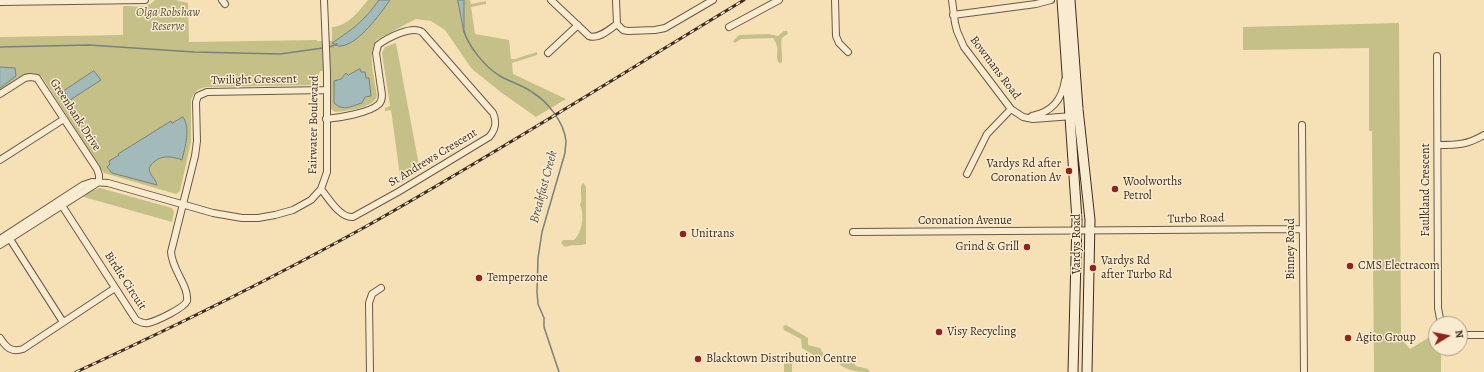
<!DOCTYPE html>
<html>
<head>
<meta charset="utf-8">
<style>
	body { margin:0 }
	#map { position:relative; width:1484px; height:372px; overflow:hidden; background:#f6e0b6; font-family:Alegreya,serif }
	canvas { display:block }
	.north { position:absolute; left:1428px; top:316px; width:40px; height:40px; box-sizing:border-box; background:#f9ebd0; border:1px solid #ae9f8a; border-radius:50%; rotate:80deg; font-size:11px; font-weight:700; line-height:16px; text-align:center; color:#3d2c20 }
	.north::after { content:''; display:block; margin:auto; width:14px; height:18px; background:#8f2418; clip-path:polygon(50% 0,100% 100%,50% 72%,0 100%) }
</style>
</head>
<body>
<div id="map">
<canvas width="1484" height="372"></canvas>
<div class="north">N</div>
</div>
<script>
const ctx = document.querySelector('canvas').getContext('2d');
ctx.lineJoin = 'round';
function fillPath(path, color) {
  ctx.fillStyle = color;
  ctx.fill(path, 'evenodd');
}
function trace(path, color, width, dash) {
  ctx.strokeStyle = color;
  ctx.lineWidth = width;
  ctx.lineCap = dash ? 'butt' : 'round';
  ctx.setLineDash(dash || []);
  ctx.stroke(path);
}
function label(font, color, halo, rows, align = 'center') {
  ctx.font = font + ' Alegreya,serif';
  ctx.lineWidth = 3;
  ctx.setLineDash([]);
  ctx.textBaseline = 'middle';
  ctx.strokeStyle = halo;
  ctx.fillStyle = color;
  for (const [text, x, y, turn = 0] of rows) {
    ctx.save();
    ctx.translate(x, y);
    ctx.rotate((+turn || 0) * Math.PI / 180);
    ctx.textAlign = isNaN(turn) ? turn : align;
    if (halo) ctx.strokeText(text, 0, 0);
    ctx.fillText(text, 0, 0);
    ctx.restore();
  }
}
const green = new Path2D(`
	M155,0H175L188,3L189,42L317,40V41H332V27C348,26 359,11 368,0H470L471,4L486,1V4L471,7L475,34L509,40L511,59H515L537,52V55L512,63L513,74L566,99L536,117L502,93L472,69L445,30L431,21L416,19L376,40C367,54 375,79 377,96C374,108 346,111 335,112L331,109L330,71H320L317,81L313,85L207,87C198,88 194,92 191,100V142L180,191L176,194L104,173L42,77L33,73H28L0,90V37L123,35V6C134,6 148,9 155,0Z
	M1399,23L1401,339L1410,349L1433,335L1436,339V348H1441V372H1374L1372,131H1369V48L1243,50V27Z
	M784,31H787L788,34C786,35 784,36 782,38C780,40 783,57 782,62L780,63L778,62C775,51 781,50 773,38L741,39L735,43L733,41L739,35L768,34L778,36Z
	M396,43L420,171L401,183L391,110L385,111V108L390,106L382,53L385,47Z
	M583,183L585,185L586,188V244C580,246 572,244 565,247L561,243L563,240H574C582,233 585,215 580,205C584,196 578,189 583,183Z
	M100,188L172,208L174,212L172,222L84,197L83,194Z
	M786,325L808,338V345L820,348L824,355L822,358L815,356L802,348L801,339L799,338L784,330L783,326Z
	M787,352L791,354L797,359L792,364V372H784V356Z
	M842,357L851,360L856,366L868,369L870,372C857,372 847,371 838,363V359Z`);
const water = new Path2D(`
	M379,0H390C380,14 359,44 341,46C338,47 335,44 332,43C353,29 364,21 379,0Z
	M458,0H464V32Z
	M0,67L15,68L16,76L0,88Z
	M360,69L361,72H365L366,78H369L371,96L365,97L362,103C351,106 344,112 334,103V81L341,79L346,73L348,75Z
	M94,71L101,80L70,100L64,91Z
	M183,117C191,128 185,147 182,160C169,155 157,155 149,168C150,177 155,177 157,185L112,173L107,167L110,164L109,161L119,155L118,154L171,121L172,123Z`);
const stream = new Path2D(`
	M464,31C468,46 486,68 500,76C510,82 522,85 532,92C548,102 564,122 566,141C566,145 565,149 565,153L542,232L538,258L537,292L538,304L544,318V327L559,372
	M0,47L89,45L194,52L280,54L323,48
	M327,48L337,44`);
const minor = new Path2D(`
	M222,0L225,4
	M551,0L589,36C598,40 610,29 617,24
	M616,0L617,24
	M835,0L836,36L839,43L848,52
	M952,0L955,23L957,31L964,47L1011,109L1023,117L1033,119L1073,116
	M0,2L145,0
	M953,15L1036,4L1051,0
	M617,24L623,30L628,31L655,30L665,28L713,0
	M729,27L779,0
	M548,53L578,25
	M1437,56L1438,308L1441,324
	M0,94L25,78L30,77L37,78L97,169L99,175V182
	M1032,116C1052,112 1062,100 1065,80
	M1302,125L1304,372
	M1438,145C1457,145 1467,145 1484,135
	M0,160L64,119
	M967,174L987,134L1011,109
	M321,189C329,199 340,218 353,217L398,192L489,137C496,129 497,122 493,113L422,32C412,25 387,38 378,45L376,53L382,95C382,99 381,102 379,104C370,113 338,118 326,119
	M59,201L136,320C140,322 144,324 148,323C157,321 184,308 187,301C189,286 172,270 171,252L195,156L197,141L196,102L198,96L207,92L326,90
	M853,232L1302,229
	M8,236L63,322
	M0,239L83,185L92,182L108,183L213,213L242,218H258L275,215L293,210L311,200L321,189L327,172V73L324,0
	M0,245L99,182
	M1460,335H1484
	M0,338C6,347 11,353 23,349L115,288
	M370,372L369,303L372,294L381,288`);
const secondary = new Path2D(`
	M1062,0L1077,220L1073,372
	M1070,0L1078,109L1090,220L1087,372`);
const rail = new Path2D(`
	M76,372C174,327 271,279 365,227C493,155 618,76 744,0`);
const markers = [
	[1069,171,4,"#8f2418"],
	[1115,189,4,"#8f2418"],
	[683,234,4,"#8f2418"],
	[1027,247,4,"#8f2418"],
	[1350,266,4,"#8f2418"],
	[1093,268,4,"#8f2418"],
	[479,278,4,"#8f2418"],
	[939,332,4,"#8f2418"],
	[1348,338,4,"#8f2418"],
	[698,359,4,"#8f2418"]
];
const parkNames = [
	["Olga Robshaw",168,13],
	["Reserve",168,27]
];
const streetNames = [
	["Bowmans Road",995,68,53],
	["Twilight Crescent",254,80,-1],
	["Greenbank Drive",75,115,57],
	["Fairwater Boulevard",314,125,-89],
	["St Andrews Crescent",433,158,-31],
	["Faulkland Crescent",1426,190,-90],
	["Turbo Road",1196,219,-1],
	["Coronation Avenue",965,221],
	["Vardys Road",1077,244,-90],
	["Binney Road",1291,249,-90],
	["Birdie Circuit",125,281,57]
];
const poiNames = [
	["Vardys Rd after",1061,164,"right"],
	["Coronation Av",1061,178,"right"],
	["Woolworths",1123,182],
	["Petrol",1123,196],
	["Unitrans",691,234],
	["Grind & Grill",1019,247,"right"],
	["Vardys Rd",1101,261],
	["after Turbo Rd",1101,275],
	["CMS Electracom",1358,266],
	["Temperzone",487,278],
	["Visy Recycling",947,332],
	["Agito Group",1356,338],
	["Blacktown Distribution Centre",706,359]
];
const waterNames = [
	["Breakfast Creek",544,187,-75]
];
fillPath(green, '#c4c088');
fillPath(water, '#a2bab9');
trace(water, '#7a817c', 1);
trace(stream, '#7a817c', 1.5);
trace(minor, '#6b5946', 8);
trace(secondary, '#3d2c20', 11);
trace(minor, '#f9ebd0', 6);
trace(secondary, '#f9ebd0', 9);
trace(rail, '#3d2c20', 3);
trace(rail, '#f9ebd0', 1.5, [4.5]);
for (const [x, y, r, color] of markers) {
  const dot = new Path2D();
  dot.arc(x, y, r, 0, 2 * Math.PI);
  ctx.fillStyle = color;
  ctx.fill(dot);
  trace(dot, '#f9ebd0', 1.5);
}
label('italic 12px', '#5f513a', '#f9ebd0', parkNames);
label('12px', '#3d2c20', '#f9ebd0', streetNames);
label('12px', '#3d2c20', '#f9ebd0', poiNames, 'left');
label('italic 13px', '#565046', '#f9ebd0', waterNames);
</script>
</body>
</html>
